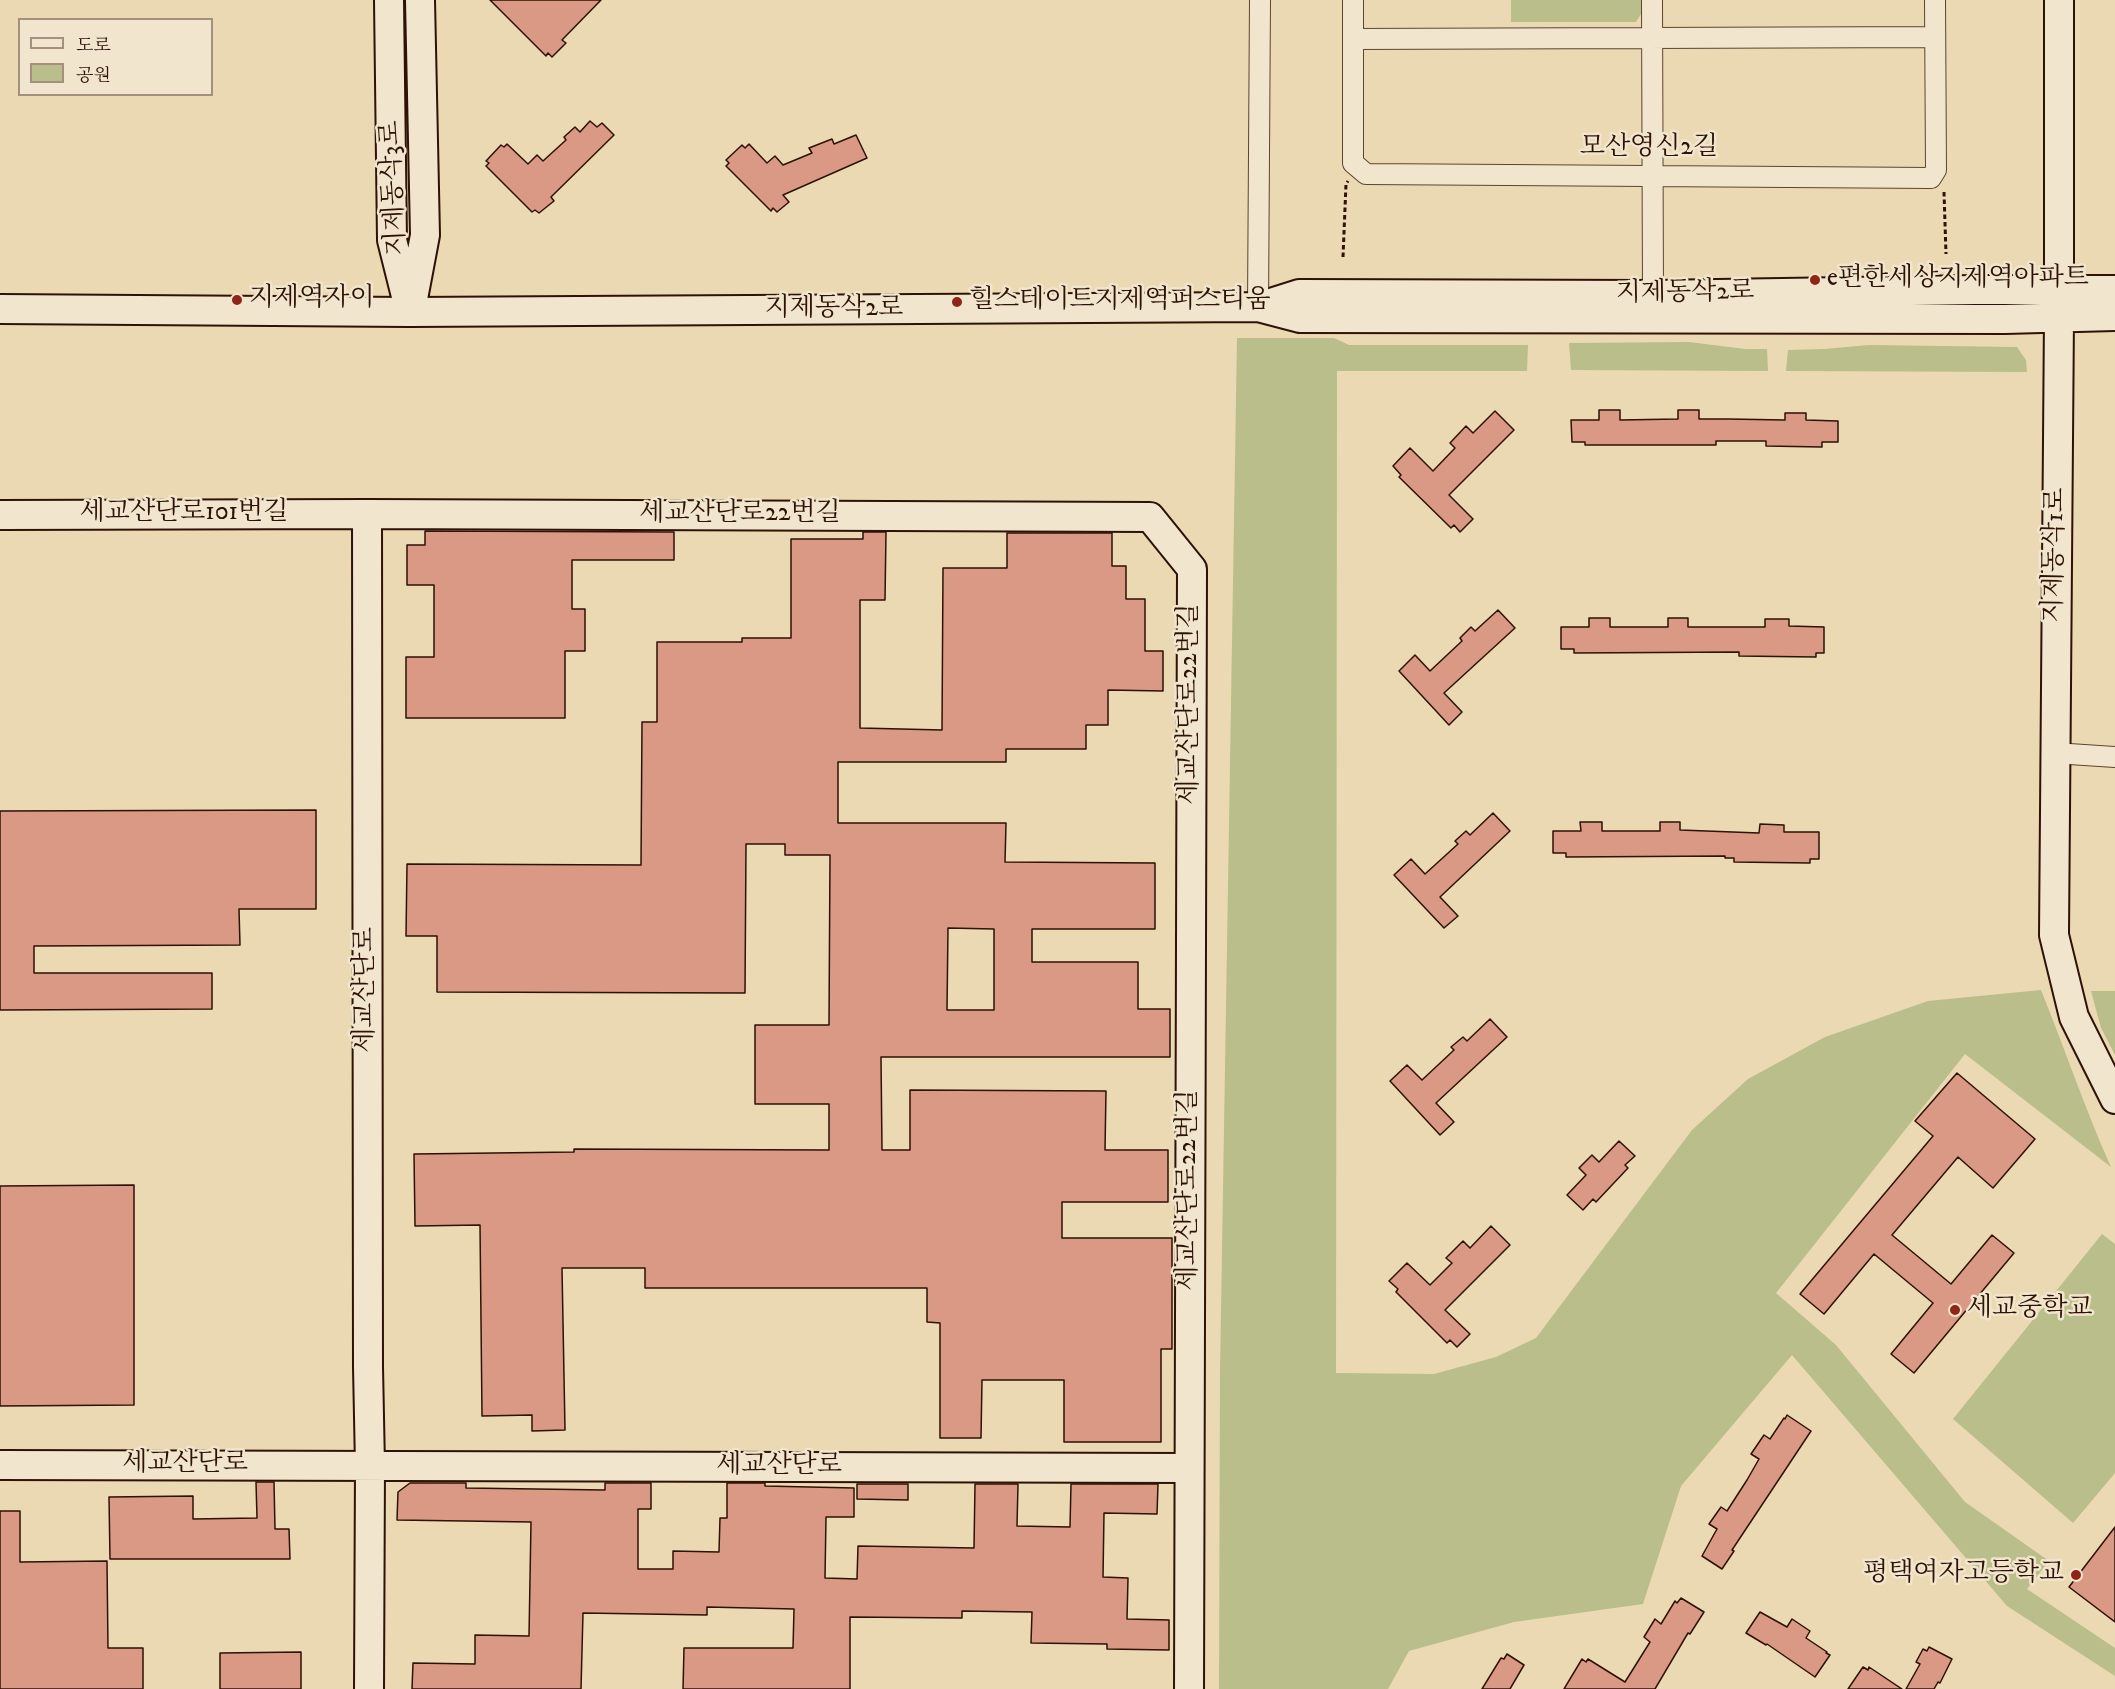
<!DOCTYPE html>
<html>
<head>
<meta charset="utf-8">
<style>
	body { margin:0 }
	#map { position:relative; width:2115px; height:1689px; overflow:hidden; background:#ead9b2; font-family:"IM FELL DW Pica","Noto Serif KR",serif }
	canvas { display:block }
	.legend { position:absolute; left:18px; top:18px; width:195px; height:78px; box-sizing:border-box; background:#f1e6cd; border:2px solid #a3917d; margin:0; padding:8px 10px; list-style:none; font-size:18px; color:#2e1205 }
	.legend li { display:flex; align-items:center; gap:12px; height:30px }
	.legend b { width:30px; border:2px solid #a3917d }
</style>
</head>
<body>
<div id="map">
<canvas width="2115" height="1689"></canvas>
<ul class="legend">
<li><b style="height:8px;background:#f1e6cd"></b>도로</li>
<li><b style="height:16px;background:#babe8a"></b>공원</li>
</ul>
</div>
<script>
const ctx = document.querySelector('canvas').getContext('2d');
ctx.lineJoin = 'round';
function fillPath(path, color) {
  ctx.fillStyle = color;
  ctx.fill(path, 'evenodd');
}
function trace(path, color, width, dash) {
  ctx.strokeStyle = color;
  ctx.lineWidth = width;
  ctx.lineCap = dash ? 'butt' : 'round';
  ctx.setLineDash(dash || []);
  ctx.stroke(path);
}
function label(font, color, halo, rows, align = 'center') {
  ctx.font = font + ' "IM FELL DW Pica","Noto Serif KR",serif';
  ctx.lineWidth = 5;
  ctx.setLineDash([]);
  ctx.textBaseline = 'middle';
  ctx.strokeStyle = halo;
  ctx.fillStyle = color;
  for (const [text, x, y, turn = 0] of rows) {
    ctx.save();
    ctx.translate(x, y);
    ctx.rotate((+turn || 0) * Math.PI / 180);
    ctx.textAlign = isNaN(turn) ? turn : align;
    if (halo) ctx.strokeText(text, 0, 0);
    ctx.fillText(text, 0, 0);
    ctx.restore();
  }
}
const green = new Path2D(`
	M1511,0H1643V11L1636,22H1511Z
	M1237,338H1334L1349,345H1528L1527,371H1337L1336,1373L1434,1374L1496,1357L1536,1338L1692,1130L1748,1079L1825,1037L1928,1001L2041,990C2065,1049 2085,1109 2111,1167L1965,1054L1776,1293L1836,1345L1965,1502L2049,1561L2027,1589L2115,1648V1676L2007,1606L1792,1355L1681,1486L1643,1604L1514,1622L1409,1651L1388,1689H1219L1220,1372Z
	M1689,342L1745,349H1767L1768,371L1571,370L1569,343Z
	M1869,345L2017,347L2026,360L2027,372L1786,371L1788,350L1824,349Z
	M2091,991H2115V1055L2101,1028Z
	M2102,1234L2115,1244V1473L2073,1523L1953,1419Z`);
const building = new Path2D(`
	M490,0H601L562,40L566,43L552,57L548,53L546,56Z
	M590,121L597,127L602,123L614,135L551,197L554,201L539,213L535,210L532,212L486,166L489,163L486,161L501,145L504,147L507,144L528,164L537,155L543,161L566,140L564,137L575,127L580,132Z
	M856,135L867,158L783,195L789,202L777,212L773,208L771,211L726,166L729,163L726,160L742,145L745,148L749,144L767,163L775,156L783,165L812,153L809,148L832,139L834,144Z
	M1599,410H1620V420L1678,419V410H1699V419H1728L1785,420V413H1806V420L1838,421V442H1822V447L1766,446V441H1716V445H1585V442H1572L1571,420H1599Z
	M1495,411L1514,430L1449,495L1473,519L1460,532L1454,525L1451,528L1399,477L1401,475L1393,466L1410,448L1433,471L1455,448L1450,443L1466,426L1473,433Z
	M425,531L674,532V560H572V609H585V651H565V718H406V657H434V585H407V545H425Z
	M863,532H886L885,600H860V728L942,730L943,568H1007V533H1112V566H1126V599H1145V651H1163V691L1108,690V725H1086V749H1006V762H838V823H1006L1005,862L1155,863V929H1032V962H1138V1009H1170V1057H881L882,1150H910V1090L1106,1091L1105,1150H1168V1202H1062V1238H1172V1349H1161V1442H1064V1380H982L981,1438H940V1323L927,1322V1288H645V1268H562L565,1430L532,1431V1415L482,1416L480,1225L415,1226L414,1154L574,1152V1149L829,1150V1104H755V1025H829L830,855H785V844H746L745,993L437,992V936H406L407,864L641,865L642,722H657V642H742V638H791V539H863ZM948,928L994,929V1010H947Z
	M1498,610L1515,628L1444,693L1462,712L1449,725L1399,671L1415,655L1430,671L1462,641L1460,638L1471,627L1475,631Z
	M1589,618H1610V627H1668V618H1688V627H1765V619H1789V626L1824,627V653H1816V657L1739,656V652L1574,653V649H1561V627H1589Z
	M316,810V909H239L240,945L34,946V973H212V1009L0,1010V811Z
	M1493,813L1510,831L1440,897L1458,916L1444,928L1394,875L1411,859L1425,874L1458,844L1455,841L1466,831L1470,835Z
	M1580,822H1602V831H1660V822H1680V830L1759,833L1760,824L1784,825V832H1819V859H1810V863L1734,862V858H1725V856L1566,857V853H1553V831H1581Z
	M1490,1019L1507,1037L1436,1103L1454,1122L1440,1135L1390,1081L1407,1065L1422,1080L1454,1050L1451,1047L1463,1037L1467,1041Z
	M1957,1073L2035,1139L1993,1188L1958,1157L1892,1235L1951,1284L1992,1235L2014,1253L1914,1373L1891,1354L1933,1303L1874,1254L1824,1314L1800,1294L1933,1136L1915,1121Z
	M1619,1141L1635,1156L1625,1165L1628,1168L1596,1202L1593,1199L1583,1210L1567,1195L1586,1175L1579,1168L1592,1155L1599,1162Z
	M134,1185V1405L0,1406V1186Z
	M1491,1226L1510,1245L1445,1310L1470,1334L1457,1347L1450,1340L1447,1343L1396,1292L1398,1289L1389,1281L1407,1263L1430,1285L1452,1263L1446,1258L1463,1241L1470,1248Z
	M1787,1415L1811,1431L1732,1550L1734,1551L1722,1569L1702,1556L1717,1529L1709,1524L1721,1507L1727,1511L1747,1480L1759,1459L1751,1454L1764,1435L1770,1439L1784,1418L1785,1419Z
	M256,1482H274L275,1529H289L290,1559H110L109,1497L193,1496V1519L257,1518Z
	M410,1483H466V1488L605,1490V1483H651V1509H638V1569H673V1551L719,1552L720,1518H727V1483H765V1486L854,1488V1517H826L825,1578L857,1579L858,1546L974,1548L975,1484H1018L1017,1526L1070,1527L1071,1484H1158L1157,1514L1104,1513L1103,1577L1128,1578L1127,1619L1169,1620V1650L1107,1649V1644L1031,1643L1032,1612L962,1611V1618L850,1617V1689H683L684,1648H793L794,1609L707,1607V1615L583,1613L581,1689H412L413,1663L475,1664V1635L529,1636L531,1522L397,1520L398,1492Z
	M857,1484H908V1500L857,1499Z
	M0,1511H20V1562L107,1561L108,1648H143V1689H0Z
	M2115,1527V1622L2069,1587Z
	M1681,1598L1704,1612L1690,1634L1688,1633L1655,1689H1564L1582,1659L1586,1662L1588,1659L1625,1682L1650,1642L1644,1637L1655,1619L1661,1624L1675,1601L1677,1603Z
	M1760,1612L1787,1627L1792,1619L1810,1631L1806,1638L1827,1652L1826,1653L1830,1655L1815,1677L1767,1644L1766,1645L1746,1633Z
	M1929,1647L1952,1659L1940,1683L1938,1682L1934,1689H1906L1920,1664L1916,1662L1923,1649L1927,1651Z
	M301,1652V1689H220V1653Z
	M1507,1654L1524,1665L1510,1689H1482L1501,1658L1504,1659Z
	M1863,1667L1868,1670L1869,1667L1902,1689H1848Z`);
const path = new Path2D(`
	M1944,192L1946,254
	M1343,257L1346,184L1348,181`);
const street = new Path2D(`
	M1353,0V163L1366,174L1931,178L1936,170L1935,0
	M1652,0L1653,295
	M1353,39L1935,37
	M1258,307L1260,0
	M2054,753L2115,757`);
const secondary = new Path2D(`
	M389,0L392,240L410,312
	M2059,0V316L2054,935L2074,1017L2115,1099
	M2115,290H1975L1653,295L1299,294L1258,307L1300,318L2005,319L2115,316
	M412,304L425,235L420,0
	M0,309L410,312L1258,307
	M367,514L368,1367L370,1466L369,1689
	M0,515L367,514L1150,517L1192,569L1189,1689
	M0,1465L1189,1468`);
const markers = [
	[1815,280,6,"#8f2418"],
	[237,300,6,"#8f2418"],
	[957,302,6,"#8f2418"],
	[1955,1310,6,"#8f2418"],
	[2076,1575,6,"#8f2418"]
];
const streetNames = [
	["모산영신2길",1649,149],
	["지제동삭3로",395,188,-93],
	["지제동삭2로",1685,294,-1],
	["지제동삭2로",834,310],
	["세교산단로101번길",184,514],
	["세교산단로22번길",740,515],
	["지제동삭1로",2056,555,-89],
	["세교산단로22번길",1191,704,-90],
	["세교산단로",367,990,-90],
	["세교산단로22번길",1190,1190,-90],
	["세교산단로",185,1465],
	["세교산단로",779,1467]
];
const poiNames = [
	["e편한세상지제역아파트",1827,280],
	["지제역자이",249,300],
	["힐스테이트지제역퍼스티움",969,302],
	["세교중학교",1967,1310],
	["평택여자고등학교",2064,1575,"right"]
];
fillPath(green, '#babe8a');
fillPath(building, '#d99985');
trace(building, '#2e1205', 1.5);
trace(street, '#5d4430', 22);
trace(secondary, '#2e1205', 32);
trace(path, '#2e1205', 3, [4.5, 3]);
trace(street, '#f1e6cd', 20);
trace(secondary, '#f1e6cd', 28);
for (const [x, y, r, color] of markers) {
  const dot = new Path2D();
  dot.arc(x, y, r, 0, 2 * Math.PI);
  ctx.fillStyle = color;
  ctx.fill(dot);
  trace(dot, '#f1e6cd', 2);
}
label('26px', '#2e1205', '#f1e6cd', streetNames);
label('26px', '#2e1205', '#f1e6cd', poiNames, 'left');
</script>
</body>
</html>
